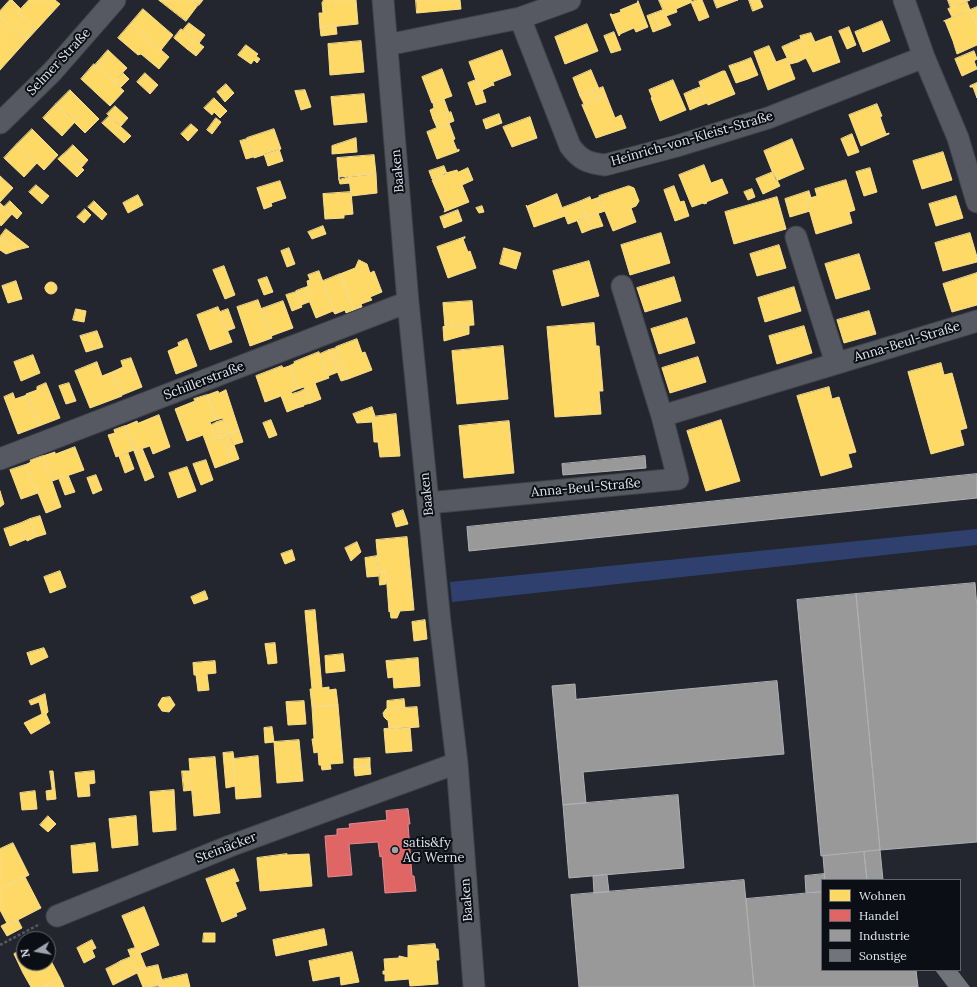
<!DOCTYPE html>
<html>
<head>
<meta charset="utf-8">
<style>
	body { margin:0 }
	#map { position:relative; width:977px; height:987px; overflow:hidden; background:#23262f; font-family:Lora,serif }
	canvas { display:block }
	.legend { position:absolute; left:821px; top:879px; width:140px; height:92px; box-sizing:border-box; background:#0b0e15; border:1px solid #60646c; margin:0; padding:5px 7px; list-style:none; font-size:12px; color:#e0e4ef }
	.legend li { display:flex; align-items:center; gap:8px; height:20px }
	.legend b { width:20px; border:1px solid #60646c }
	.north { position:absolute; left:16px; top:931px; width:40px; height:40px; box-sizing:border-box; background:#0b0e15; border:1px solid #60646c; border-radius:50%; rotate:259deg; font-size:11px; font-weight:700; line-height:16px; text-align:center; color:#e0e4ef }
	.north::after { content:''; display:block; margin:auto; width:14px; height:18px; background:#9ea2ac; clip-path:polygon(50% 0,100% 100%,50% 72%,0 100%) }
</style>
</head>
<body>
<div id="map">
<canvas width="977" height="987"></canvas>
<ul class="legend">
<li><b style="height:11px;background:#ffd966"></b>Wohnen</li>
<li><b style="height:11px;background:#e06666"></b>Handel</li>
<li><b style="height:11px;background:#999"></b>Industrie</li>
<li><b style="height:11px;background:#71747b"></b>Sonstige</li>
</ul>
<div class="north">N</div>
</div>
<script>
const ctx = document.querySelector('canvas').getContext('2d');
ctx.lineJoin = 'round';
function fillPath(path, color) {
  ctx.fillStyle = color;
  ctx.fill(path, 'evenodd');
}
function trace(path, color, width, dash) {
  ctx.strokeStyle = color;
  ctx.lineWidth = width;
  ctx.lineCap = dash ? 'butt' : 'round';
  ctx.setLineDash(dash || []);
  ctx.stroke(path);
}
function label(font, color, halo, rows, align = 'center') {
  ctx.font = font + ' Lora,serif';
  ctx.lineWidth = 4;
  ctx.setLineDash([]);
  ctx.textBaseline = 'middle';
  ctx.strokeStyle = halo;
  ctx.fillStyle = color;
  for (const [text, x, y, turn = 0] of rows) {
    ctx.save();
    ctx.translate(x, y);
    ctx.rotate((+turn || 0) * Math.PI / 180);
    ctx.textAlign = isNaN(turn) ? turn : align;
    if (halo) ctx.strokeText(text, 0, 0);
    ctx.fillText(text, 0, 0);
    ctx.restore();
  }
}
const green = new Path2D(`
	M977,529V545L452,602L450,582Z`);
const homes = new Path2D(`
	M10,0H12L21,9L18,12L35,27L25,38L0,16V11Z
	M29,0H55L60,4L27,40L25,38L35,27L18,12Z
	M159,0H192L198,5L186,21Z
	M192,0H203L199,5Z
	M324,0H356L358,24L320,28L319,13H323L322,3Z
	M416,0H460L461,9L417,13Z
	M659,0H691L692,2L676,9L677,12L666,16Z
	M697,0H702L709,17L699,21L691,2Z
	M714,0H738L717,8Z
	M749,0H760L763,7L753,11Z
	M948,0H970L951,8Z
	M638,1L648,27L636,32L634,28L620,34V35L619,36L610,14H612V15L621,12L620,10L637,3Z
	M967,2L970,10L952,17L948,9Z
	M977,7V26L970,10Z
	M143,9L173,35L161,50L131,23Z
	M663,10L671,25L661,29L655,13Z
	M970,10L977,26V45L957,54L953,41L945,21H944Z
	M655,13L661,29L653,32L647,16Z
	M0,16L27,40L0,70Z
	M882,21L890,41L863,52L855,32Z
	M131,23L169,57L159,69L141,54L138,55L118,38Z
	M189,23L205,35L199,43L183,30Z
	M587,24L598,51L565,64L555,37Z
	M336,26L337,34L321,36L320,28Z
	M849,27L856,45L847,49L839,31Z
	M181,29L195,40L187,49L174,38Z
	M614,32L621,50L611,53L604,36Z
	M811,33L815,42L831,36L840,62L813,72L806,58L808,57L800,36Z
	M801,39L808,57L798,62L791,43Z
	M195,40L204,47L196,56L187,49Z
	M361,41L364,72L330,75L328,44Z
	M791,43L798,62L790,64L782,47Z
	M246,45L258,54L256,56L260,59L257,63L254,60L251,64L238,55Z
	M769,46L776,62L787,58L795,79L768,90L754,52Z
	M108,50L127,68L114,82L95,65Z
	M502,50L511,75L493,82L494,86L493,85L480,91L469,62Z
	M974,51L977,59L974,61L977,69L962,76L955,59Z
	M751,58L758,75L748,79L741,62Z
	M741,62L748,79L736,83L729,66Z
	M94,64L124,91L110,106L81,79Z
	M442,69L452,96L432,103L422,77Z
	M591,70L599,89L580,96L573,78Z
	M723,71H725L735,94L708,105L699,82Z
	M123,73L129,79L120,88L114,82Z
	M145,73L158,85L150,94L137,82Z
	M476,80L480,91L482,89L486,102L476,105L468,83Z
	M673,80L686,110L660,121L651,98L652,97L649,90Z
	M977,83V98L973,87H970V86Z
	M226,84L234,93L225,102L217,92Z
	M603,87L606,95L584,104L580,96Z
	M701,87L707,103L699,106L693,90Z
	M70,90L99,119L85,133L56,104Z
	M305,90L311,107L301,110L295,91Z
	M693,90L699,106L690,110L684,94Z
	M364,94L367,122L334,125L331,97Z
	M606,95L615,118L621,115L626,128L596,138L582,105Z
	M214,98L227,111L220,118L214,112L212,115L204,108Z
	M444,99L449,113L433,119L430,110L434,108L433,103Z
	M56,104L75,122L62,136L43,118Z
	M877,104L882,116L880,117L886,134L889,133V134L861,146L849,115Z
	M115,106L128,118L121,126L107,114Z
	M451,112L454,121L437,128L433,119Z
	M499,114L502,123L486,129L483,120Z
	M109,116L131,136L124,143L102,123Z
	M530,117L537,138L512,147L503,127Z
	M216,118L221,122L212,134L207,130Z
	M449,123L455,139L453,140L457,150L459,149V151L437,159L427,132Z
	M191,124L198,130L188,141L181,134Z
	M32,129L58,155L44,170L17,144Z
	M274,129L281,149L254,158L247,138Z
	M852,134L859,152L848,156L841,139Z
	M356,138L357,152L332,154V146Z
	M247,139L253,157L246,159L240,141Z
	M792,139L804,169L776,181L764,151Z
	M17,144L37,163L24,177L4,158Z
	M73,145L88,160L82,167L66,152Z
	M279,149L283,161L268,166L264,154Z
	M66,152L84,170L77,177L58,159Z
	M943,152L952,180L922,189L913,161Z
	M374,155L376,174L339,177V180L337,158Z
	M704,165L711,183L722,179L728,193L706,202L707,203L704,204L703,203L692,207L679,175Z
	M444,166L447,174L432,179L429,171Z
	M468,168L473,180L462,185L469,202L444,212L445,210L432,180L446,173L457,170L458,172Z
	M870,168L877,192L864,196L856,172Z
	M773,172L780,186L763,194L756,179Z
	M376,174L377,193L351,196L349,177Z
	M0,176L13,188L0,202Z
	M349,177L350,183L340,184L339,180Z
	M846,180L855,210L849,212L852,223L816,234L806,199L817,196L815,189Z
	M280,181L286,198L271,203L272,206L264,209L257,188Z
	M36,185L49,196L42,204L29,192Z
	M629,186L634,188L639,201L636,206L631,208L636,222L613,231L599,196Z
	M674,186L680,202L684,201L689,216L675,221L664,190Z
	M752,189L755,197L748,200L744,192Z
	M809,191L811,198L806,199L810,211L790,217L785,199Z
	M351,192L353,214L344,215V218L325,219L323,194Z
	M557,194L565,216L534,227L526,205L527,206Z
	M138,195L143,205L128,213L123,203Z
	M956,196L963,218L936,226L929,204Z
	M590,197L591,200L600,197L605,211L587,217L581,201Z
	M777,197L786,229L734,244L725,212Z
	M10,201L22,213L17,219L4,207Z
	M94,201L107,214L102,220L88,207Z
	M581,201L587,217L568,224L562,208Z
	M0,203L12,214L1,226L0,224Z
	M482,206L484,212L479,213L476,208Z
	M85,209L91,215L84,223L77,217Z
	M458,210L462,221L444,228L440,217Z
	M598,213L603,226L592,229L587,217Z
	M587,217L592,229L582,233L577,220Z
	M323,226L326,234L312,239L308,232Z
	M6,229L29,247L17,250L0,237Z
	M661,233L670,263L630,275L621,245Z
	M970,233L977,257V262L943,271L935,243Z
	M0,237L17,250L6,254L0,250Z
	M465,237V238L463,239L468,252L470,251L476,268L448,278L437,247Z
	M779,245L786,268L757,276L750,254Z
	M289,248L295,264L287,267L281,251Z
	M504,248L521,253L516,269L500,264Z
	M859,254L870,289L836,299L825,264Z
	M359,260L367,264L370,273L374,271L382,292L370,297L372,300L361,304L362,307L354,310L340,274L355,268Z
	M589,261L599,296L562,306L553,271Z
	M224,266L235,295L225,299L213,270Z
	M319,271L335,314L333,311L316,318L304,288L308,286L307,281L310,280L308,275Z
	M977,273V305L952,312L943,284Z
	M340,274L354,310L346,313L345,310L335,314L323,281Z
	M267,277L273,292L264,295L258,280Z
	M674,277L681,301L645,312L637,288Z
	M16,281L22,299L8,303L2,286Z
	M45 288a6 6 0 1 1 12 0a6 6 0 1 1-12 0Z
	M794,287L801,311L765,322L758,298Z
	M304,288L309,302L301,305L296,291Z
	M296,292L302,307L292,311L286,295Z
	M258,300L272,338L250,346L237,307Z
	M283,301L293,328L271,336L261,309Z
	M472,301L474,325L445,327L443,303Z
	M218,307L232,342L210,350L197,315Z
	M76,309L86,311L84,322L73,320Z
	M228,309L235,328L227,331L220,312Z
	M869,311L876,334L844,343L837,320Z
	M687,318L695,343L659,354L651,329Z
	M594,323L596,346H599L603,391H599L601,414L555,417L547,327Z
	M469,325V334L444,341L443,327Z
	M804,326L812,353L777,364L769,336Z
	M97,331L103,347L86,352L80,336Z
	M187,339L197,366L176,374L168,351L179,346L178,343Z
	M357,339L362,353L365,352L372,370L348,379L336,347Z
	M503,346L508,399L457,404L452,351Z
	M336,348L348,379L341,381L329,350Z
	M329,350L338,372L328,376L320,354Z
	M319,352L329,378L315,383L321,399L311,403L304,387L298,389L289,366L295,363L294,362Z
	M33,355L40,373L21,381L14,362Z
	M698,357L706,382L670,393L662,368Z
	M131,358L142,387L122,395L112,372L123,367L121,361Z
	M97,362L102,376L112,372L122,396L90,408L75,371Z
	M941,363L944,375L952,373L967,428L960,430L964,445L931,454L908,372Z
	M282,366L283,368L289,366L298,389L291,392L297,408L287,412L281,396L265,402L256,376Z
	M46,383L60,418L39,426L26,394L37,390V387Z
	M69,383L76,401L66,404L59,386Z
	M829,387L832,399L839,397L856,452L848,454L852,467L821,476L797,396Z
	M305,389L311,403L303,405L299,392Z
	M226,390L239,430L229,434L223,418L216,420L207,395L218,391L219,393Z
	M299,392L304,406L297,408L292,394Z
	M13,393L15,399L27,395L39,426L18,434L4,397Z
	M207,395L216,420L210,422L216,439L206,443L203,435L187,441L175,409L195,401L194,399Z
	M372,407L375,416L372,417V422L357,423L353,414Z
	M396,414L400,456L380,457L378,442H374L372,417Z
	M159,415L170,447L153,454L150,446L134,451L125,426L137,421L138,423Z
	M223,420L229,433L222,436L217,422Z
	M271,420L277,435L269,438L263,423Z
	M721,420L740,481L706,491L687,431Z
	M509,421L514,473L464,478L459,426Z
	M217,422L222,437L216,439L211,425Z
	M125,426L134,450L116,457L108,435L115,433L114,430Z
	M239,430L243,442L233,445L229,434Z
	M229,433L234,445L239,459L231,462L222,436Z
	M222,437L231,462L215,468L206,443Z
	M75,447L84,470L52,481L43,456L55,452V454Z
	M142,448L154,477L145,481L134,451Z
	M128,453L134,469L125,473L119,456Z
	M43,456L61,507L46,513L36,488H34L25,465L31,462L30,460Z
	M206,460L213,480L201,485L193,464Z
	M25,465L34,488H36L38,493L21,499L10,470Z
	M187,467L196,491L178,498L169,473Z
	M68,475L75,492L65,495L59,479Z
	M96,475L102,490L93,494L87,478Z
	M0,491L4,504L0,507Z
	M403,510L408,524L396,527L392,514Z
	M40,516L46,534L36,537L30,519Z
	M30,519L36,537L27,541L21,523Z
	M21,523L27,539L10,546L4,529Z
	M407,537L414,610L400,611L397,618H391L390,611L389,612L386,572H379L376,540Z
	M357,542L361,552L351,561L345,548Z
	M292,550L295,560L285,564L281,554Z
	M377,556L379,576L367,577L365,558Z
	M60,571L66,587L50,593L44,577Z
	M379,572H386V584L380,585Z
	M205,591L208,599L194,604L191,597Z
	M315,610L322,688L329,687V690L336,689L338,705L312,707L310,689H312L305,611Z
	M425,620L427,639L414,641L412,622Z
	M275,643L277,663L268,664L265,644Z
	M44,648L48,657L31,665L27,653Z
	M343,654L345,671L326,673L325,656Z
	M418,658L420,686L394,688L393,677L388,678L386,661Z
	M215,661L216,673L207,674L209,690L198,691L196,675H194L193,663Z
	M45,694L48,712L46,714L50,723L31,734L24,723L42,714L39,702L31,705L29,701Z
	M170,697L175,705L169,712L162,711L158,705L162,698Z
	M404,699L405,708L387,709V701Z
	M304,701L306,724L288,725L286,702Z
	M338,705L343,763L330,764L331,769L322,770L321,765H319L318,752L314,753L312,739H314L312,707Z
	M417,707L419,727L389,729L388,720H387L384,717L383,713L386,709Z
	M272,727L274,742L265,743L264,728Z
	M410,727L412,751L386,753L384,729Z
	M299,740L303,781L277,783L274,742Z
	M233,752L234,759H233L235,786L226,788L223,753Z
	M258,756L261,797L236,799L233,759Z
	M215,757L220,813L194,816L189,759Z
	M370,758V766L354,768V759Z
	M370,766L371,774L355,776L354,768Z
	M50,771H53L56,799L47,800L46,791L52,790Z
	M94,771L95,783L89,784L90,796L78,797L75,773Z
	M182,771H190L192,790L184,791Z
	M174,790L176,830L153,832L150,792Z
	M35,791L37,809L22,810L20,793Z
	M48,816L56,824L48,832L40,825Z
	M136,816L138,845L112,848L109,819Z
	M13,843L29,875L0,889V849Z
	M95,843L98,871L73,873L71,846Z
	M287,854V855L309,854L312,886L260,891L257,858Z
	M234,869L239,881L235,882L246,909L236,913L237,916L222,922L206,879Z
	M25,877L41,908L8,925L0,910V889Z
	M144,907L159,945L138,954L122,916Z
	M18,920L22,928L7,936L1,926L7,923L8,925Z
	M324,929L327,945L276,956L273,940Z
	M204,933H215V942H203Z
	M92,940L96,948L92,950L95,957L84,963L77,948Z
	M435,944L436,949H438L439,960H436L438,984L410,986L409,979L385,981V974H383V971H385L384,959L399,958V956L408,958V946Z
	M135,948L138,954L140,953L146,968L136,970L128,950Z
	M24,949V963H42L23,973L14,954Z
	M352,952L359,982L341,985L340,976L313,981L309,961Z
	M131,957L137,973L129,977L121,961Z
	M50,959L60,978L42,987H31L23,973L42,963H48V960Z
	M121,961L129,977L121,981L114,965Z
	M114,965L121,981L113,985L106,969Z
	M158,965L162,980L157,981L158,986L143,987L136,970Z
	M187,974L190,987H159L157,981Z
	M60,978L64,987H42Z`);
const shops = new Path2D(`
	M408,809L410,824H408L412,876H414L416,891L385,893L382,856L380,857L378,842L349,844L352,875L328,877L325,836L337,835V829L350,828L349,824L387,820L386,811Z`);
const industry = new Path2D(`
	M645,456L646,468L563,475L562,464Z
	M977,474V498L469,551L467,527Z
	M975,583L977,608V842L880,850L856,594Z
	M856,594L880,850L821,856L797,600Z
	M777,681L784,754L583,772L586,803L563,805L552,686L575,684L576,699Z
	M678,795L684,868L569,878L563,805Z
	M880,850L883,880H867L864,852Z
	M864,852L867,880H825L823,856Z
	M824,874L825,880H822V892L806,893L805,876Z
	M607,875L609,892L594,893L593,876Z
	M744,880L754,987H579L571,895Z
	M822,892V970H916L918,987H754L746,899Z`);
const building = new Path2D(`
	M935,970H957L970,987H948Z`);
const path = new Path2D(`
	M0,945L40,924`);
const minor = new Path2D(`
	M383,0L408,302L440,622L457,763L474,987
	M520,18L570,146C580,160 588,163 605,165L677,146L768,118L924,57L904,0
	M387,45L520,18L570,0
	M924,57L958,138L977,202
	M0,123L52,72L115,0
	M796,237L836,363
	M622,286L662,416
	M0,459L408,302
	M428,503L678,479L662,416L977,321
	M57,916L230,846L457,763`);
const markers = [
	[395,850,4,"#9ea2ac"]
];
const streetNames = [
	["Selmer Straße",59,62,-47],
	["Heinrich-von-Kleist-Straße",692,139,-16],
	["Baaken",398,171,-95],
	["Anna-Beul-Straße",907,342,-17],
	["Schillerstraße",204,381,-21],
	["Anna-Beul-Straße",586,488,-5],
	["Baaken",427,494,-96],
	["Steinäcker",226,848,-21],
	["Baaken",467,900,-94]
];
const poiNames = [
	["satis&fy",403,843],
	["AG Werne",403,858]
];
fillPath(green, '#30406e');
fillPath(homes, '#ffd966');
trace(homes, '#f6dc8f', 1);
fillPath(shops, '#e06666');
trace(shops, '#e08c8f', 1);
fillPath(industry, '#999');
trace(industry, '#aeb0b3', 1);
fillPath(building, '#71747b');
trace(minor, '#40424a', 23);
trace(path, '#57595f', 2.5, [3, 2]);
trace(minor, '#565961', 21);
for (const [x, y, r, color] of markers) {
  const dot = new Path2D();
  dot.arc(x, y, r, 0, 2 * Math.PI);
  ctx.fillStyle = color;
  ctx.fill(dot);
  trace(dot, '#0b0e15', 1.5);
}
label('13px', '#e0e4ef', '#0b0e15', streetNames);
label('13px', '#e0e4ef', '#0b0e15', poiNames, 'left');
</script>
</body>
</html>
